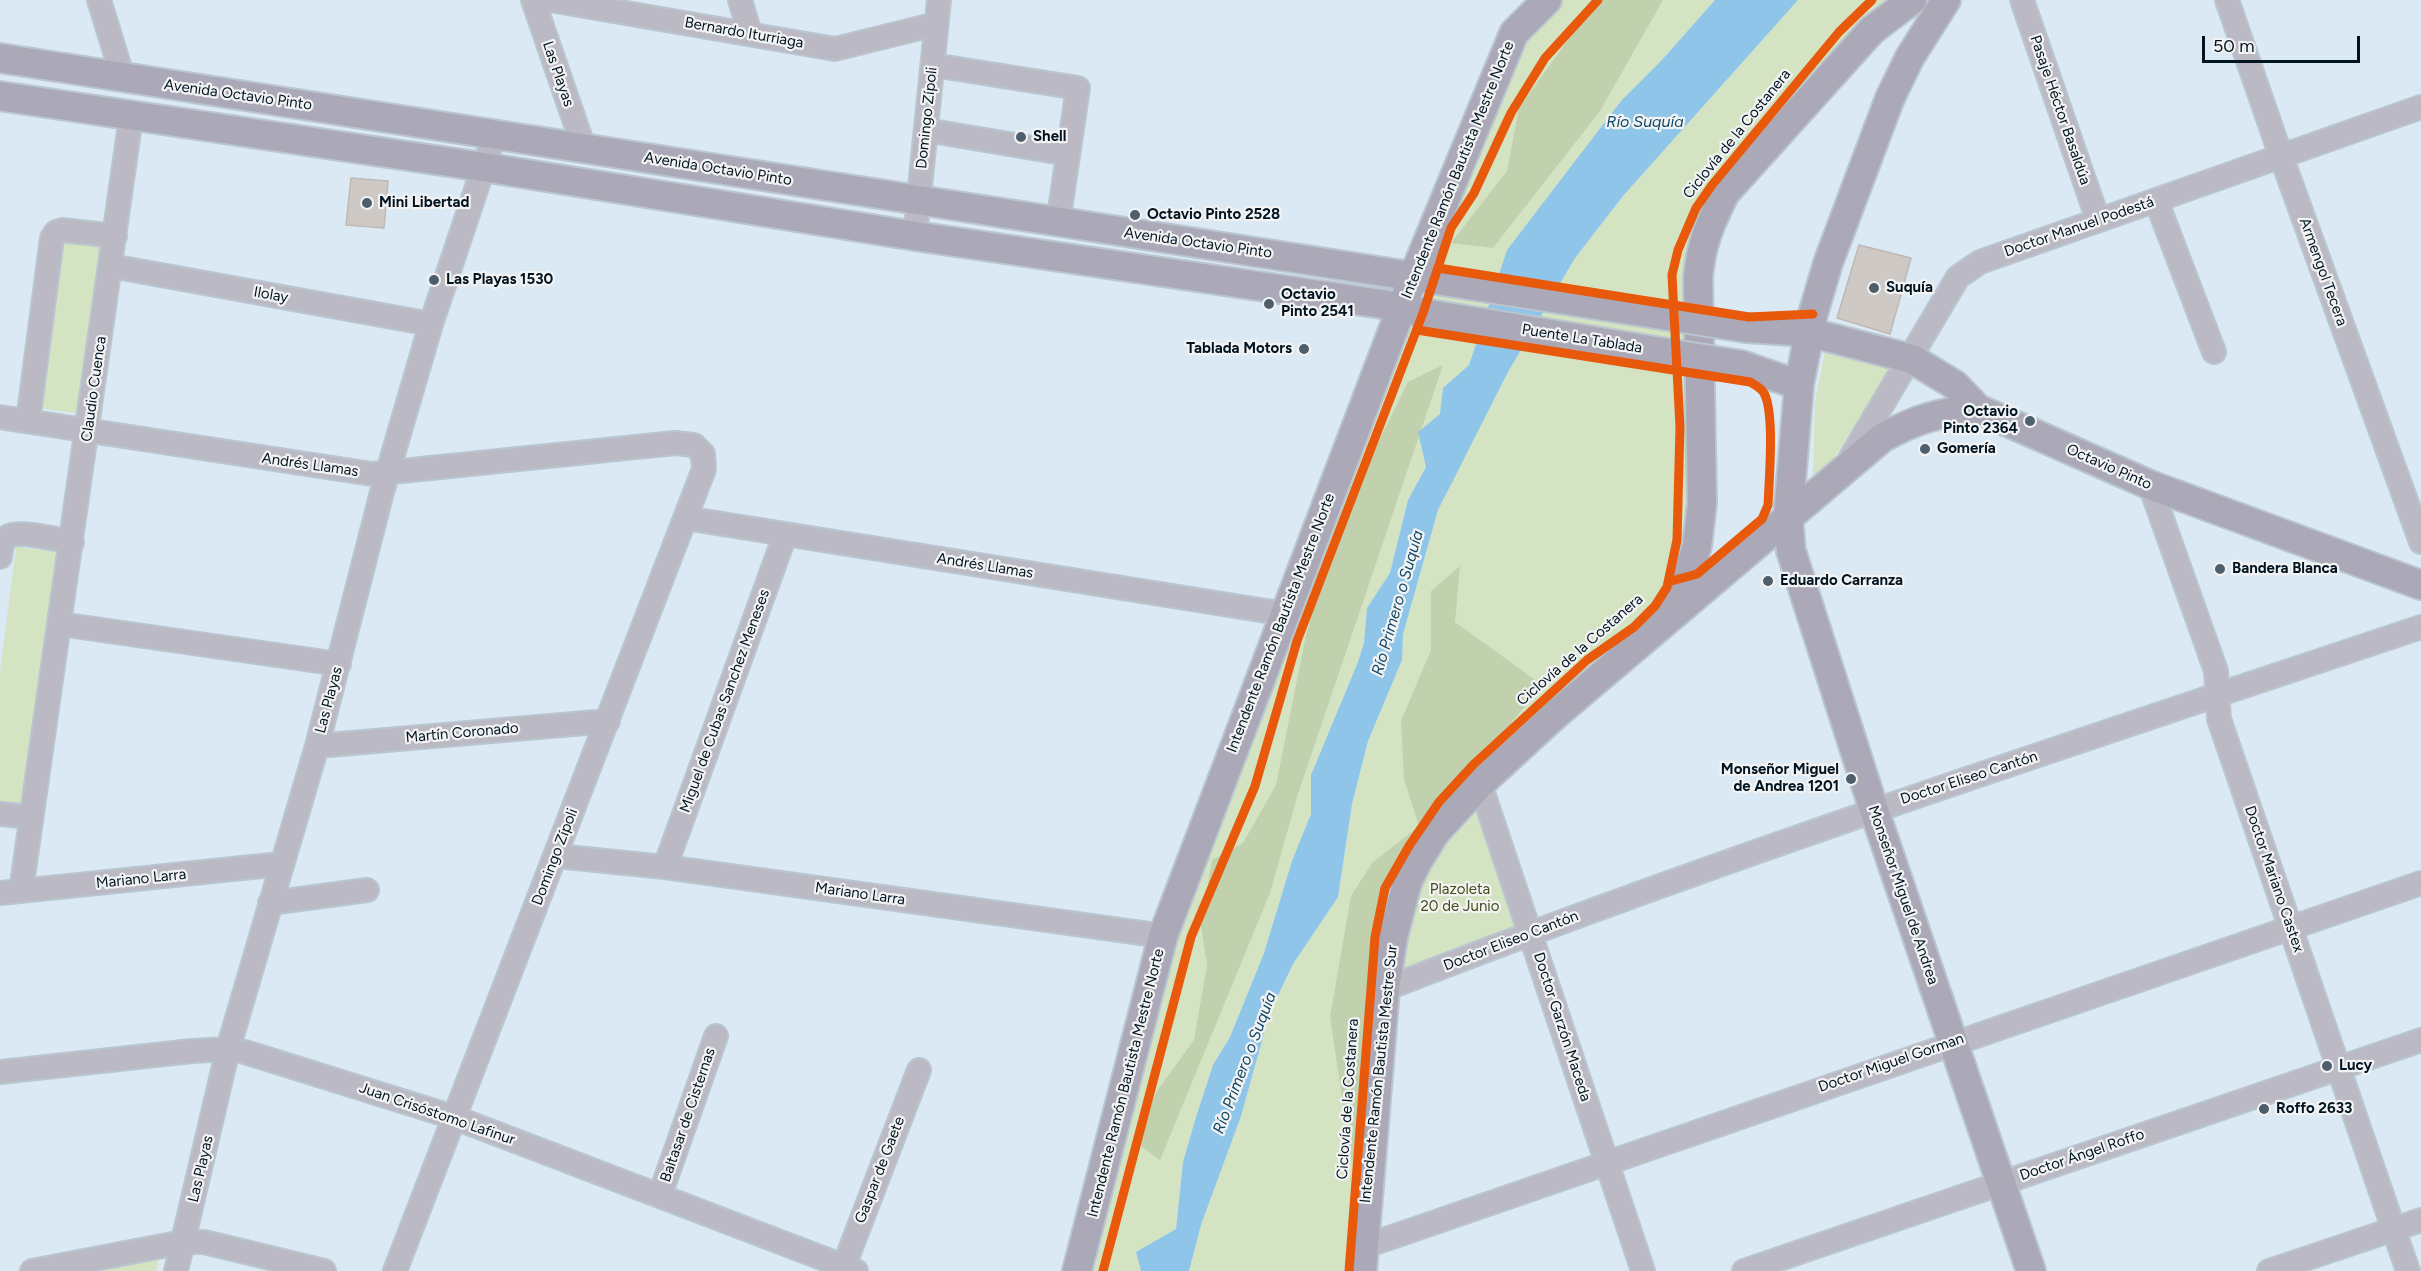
<!DOCTYPE html>
<html>
<head>
<meta charset="utf-8">
<style>
	body { margin:0 }
	#map { position:relative; width:2421px; height:1271px; overflow:hidden; background:#dae9f4; font-family:Figtree,sans-serif }
	canvas { display:block }
	.scale { position:absolute; left:2202px; top:36px; width:158px; height:27px; box-sizing:border-box; border:3px solid #011422; border-top:0; padding-left:8px; font-size:18px; line-height:21px; white-space:nowrap; color:#011422; -webkit-text-stroke:4px #f3f3f3; paint-order:stroke }
</style>
</head>
<body>
<div id="map">
<canvas width="2421" height="1271"></canvas>
<div class="scale">50 m</div>
</div>
<script>
const ctx = document.querySelector('canvas').getContext('2d');
ctx.lineJoin = 'round';
function fillPath(path, color) {
  ctx.fillStyle = color;
  ctx.fill(path, 'evenodd');
}
function trace(path, color, width, dash) {
  ctx.strokeStyle = color;
  ctx.lineWidth = width;
  ctx.lineCap = dash ? 'butt' : 'round';
  ctx.setLineDash(dash || []);
  ctx.stroke(path);
}
function label(font, color, halo, rows, align = 'center') {
  ctx.font = font + ' Figtree,sans-serif';
  ctx.lineWidth = 4.5;
  ctx.setLineDash([]);
  ctx.textBaseline = 'middle';
  ctx.strokeStyle = halo;
  ctx.fillStyle = color;
  for (const [text, x, y, turn = 0] of rows) {
    ctx.save();
    ctx.translate(x, y);
    ctx.rotate((+turn || 0) * Math.PI / 180);
    ctx.textAlign = isNaN(turn) ? turn : align;
    if (halo) ctx.strokeText(text, 0, 0);
    ctx.fillText(text, 0, 0);
    ctx.restore();
  }
}
const green = new Path2D(`
	M1547,0H1715L1661,61L1621,101L1507,250L1469,365L1443,388L1440,414L1418,432L1426,466L1408,500L1390,573L1367,608L1364,643L1358,662L1311,775V814L1292,861L1264,953L1230,1037L1213,1065L1196,1117L1183,1162L1176,1229L1136,1252L1141,1271H1077L1163,936L1514,33Z
	M1798,0H1912L1710,224L1702,503L1662,626L1417,862L1362,1271H1189L1201,1225L1241,1116L1270,1012L1293,964L1338,897L1352,804L1368,741L1402,660L1403,634L1438,509L1508,372L1575,258L1623,196Z
	M61,242L106,247L83,414L38,408Z
	M1826,346L1894,366L1830,464L1813,478L1815,402Z
	M16,547L60,552L26,809L0,805V672Z
	M1475,800L1517,927L1395,972L1404,926L1439,844Z
	M160,1255L156,1271H80Z`);
const forest = new Path2D(`
	M1603,0H1663L1600,111L1493,248L1451,243L1507,171L1519,108L1581,22Z
	M1443,365L1297,797L1270,893L1160,1160L1134,1141L1157,1091L1194,1040L1207,965L1201,926L1212,860L1243,843L1276,785L1306,635L1339,521L1408,382Z
	M1460,566L1455,622L1542,685L1426,828L1391,891L1352,1164L1330,1017L1351,896L1372,863L1419,826L1404,779L1401,721L1431,650V591Z`);
const water = new Path2D(`
	M1715,0H1798L1623,196L1575,258L1508,372L1438,510L1403,634L1402,660L1368,741L1352,804L1338,897L1293,964L1270,1012L1241,1116L1201,1225L1189,1271H1141L1136,1252L1176,1229L1183,1162L1196,1117L1213,1065L1230,1037L1264,953L1292,861L1311,814V775L1358,662L1364,643L1367,608L1390,573L1408,500L1426,467L1418,432L1440,414L1443,388L1469,365L1507,250L1621,101L1661,61Z`);
const building = new Path2D(`
	M351,178L388,181L384,228L346,225Z
	M1859,245L1911,258L1890,334L1837,318Z`);
const minor = new Path2D(`
	M99,0L123,78
	M533,0L584,148
	M550,0L835,49L936,24
	M740,0L750,33
	M2022,0L2098,220
	M2227,0L2281,156L2421,542
	M933,65L1078,88L1058,223
	M926,130L1068,154
	M2156,200L2214,352
	M915,236L939,0
	M111,266L431,324
	M0,417L372,474L675,443L694,445L703,454L704,469L395,1271
	M28,421L52,238L56,232L62,230L115,236
	M1851,457L1958,277L1980,262L2421,107
	M2150,485L2216,671L2219,719L2408,1271
	M685,518L1285,614
	M0,557C1,549 2,540 9,536C21,530 59,540 72,542
	M60,624L339,664
	M317,746L608,721
	M1480,784L1643,1271
	M0,814L30,817
	M556,856L665,867L1163,936
	M665,867L785,535
	M21,891L131,117
	M0,893L281,864
	M270,903L367,890
	M1385,989C1726,856 2074,743 2421,627
	M0,1072L192,1051L228,1049L245,1052L453,1117L856,1271
	M660,1195L716,1036
	M1363,1247L2421,883
	M32,1271L183,1242H204L324,1271
	M176,1271L228,1049L317,746L382,492L431,324L495,133
	M842,1271L919,1070
	M1744,1271L2421,1040
	M2269,1271L2421,1220`);
const major = new Path2D(`
	M1946,0L1910,57L1890,98L1828,263L1813,314L1799,385L1788,517L1791,551L1874,810L2031,1271
	M0,58L1436,280
	M0,96L483,167L915,236L1382,304L1423,313
	M1746,328L1808,332L1912,359L1955,385L1978,409L2150,485L2421,585
	M1741,365L1799,385
	M1668,613L1688,573L1697,546L1702,503L1698,277C1701,244 1710,223 1725,193L1872,30L1912,0
	M1077,1271L1163,936L1414,275L1514,33L1547,0
	M1362,1271L1385,989L1393,937L1407,883L1417,862L1435,833L1480,784L1555,715L1882,438C1918,418 1938,413 1978,409`);
const majorBridge = new Path2D(`
	M1436,280L1746,328
	M1423,313L1741,365`);
const cycleway = new Path2D(`
	M1438,268L1749,317L1813,314
	M1417,330L1750,382C1755,385 1761,388 1764,393C1775,413 1769,480 1768,505L1762,519L1697,574L1668,582
	M1103,1271L1191,937L1255,786L1297,641L1423,313L1451,228L1474,193L1511,113L1545,58L1598,0
	M1349,1271L1375,937L1385,888L1409,846L1439,802L1473,765L1587,660L1634,627L1655,606L1667,587L1677,540L1680,427L1672,275L1678,250L1696,208L1712,185L1839,32L1872,0`);
const markers = [
	[1021,137,6,"#4d5f6c"],
	[367,203,6,"#4d5f6c"],
	[1135,215,6,"#4d5f6c"],
	[434,280,6,"#4d5f6c"],
	[1874,288,6,"#4d5f6c"],
	[1269,304,6,"#4d5f6c"],
	[1304,349,6,"#4d5f6c"],
	[2030,421,6,"#4d5f6c"],
	[1925,449,6,"#4d5f6c"],
	[2220,569,6,"#4d5f6c"],
	[1768,581,6,"#4d5f6c"],
	[1851,779,6,"#4d5f6c"],
	[2327,1066,6,"#4d5f6c"],
	[2264,1109,6,"#4d5f6c"]
];
const streetNames = [
	["Bernardo Iturriaga",744,33,10],
	["Las Playas",558,74,71],
	["Avenida Octavio Pinto",238,95,8],
	["Pasaje Héctor Basaldúa",2060,110,71],
	["Domingo Zípoli",927,118,-84],
	["Ciclovía de la Costanera",1737,134,-51],
	["Avenida Octavio Pinto",718,169,9],
	["Intendente Ramón Bautista Mestre Norte",1458,170,-68],
	["Doctor Manuel Podestá",2079,227,-19],
	["Avenida Octavio Pinto",1198,243,8],
	["Armengol Tecera",2323,272,70],
	["Ilolay",271,295,10],
	["Puente La Tablada",1582,339,9],
	["Claudio Cuenca",94,389,-82],
	["Andrés Llamas",310,465,8],
	["Octavio Pinto",2109,467,24],
	["Andrés Llamas",985,566,9],
	["Intendente Ramón Bautista Mestre Norte",1281,623,-69],
	["Ciclovía de la Costanera",1580,650,-41],
	["Las Playas",329,700,-75],
	["Miguel de Cubas Sanchez Meneses",725,701,-70],
	["Martín Coronado",462,733,-5],
	["Doctor Eliseo Cantón",1969,778,-18],
	["Domingo Zípoli",555,857,-69],
	["Mariano Larra",141,879,-6],
	["Doctor Mariano Castex",2274,879,71],
	["Mariano Larra",860,894,8],
	["Monseñor Miguel de Andrea",1903,895,71],
	["Doctor Eliseo Cantón",1511,941,-21],
	["Doctor Garzón Maceda",1562,1027,72],
	["Doctor Miguel Gorman",1891,1063,-19],
	["Intendente Ramón Bautista Mestre Sur",1379,1074,-84],
	["Intendente Ramón Bautista Mestre Norte",1126,1083,-76],
	["Ciclovía de la Costanera",1348,1099,-86],
	["Juan Crisóstomo Lafinur",437,1114,19],
	["Baltasar de Cisternas",688,1115,-71],
	["Doctor Ángel Roffo",2082,1155,-19],
	["Las Playas",201,1169,-77],
	["Gaspar de Gaete",880,1170,-69]
];
const poiNames = [
	["Shell",1033,137],
	["Mini Libertad",379,203],
	["Octavio Pinto 2528",1147,215],
	["Las Playas 1530",446,280],
	["Suquía",1886,288],
	["Octavio",1281,295],
	["Pinto 2541",1281,312],
	["Tablada Motors",1292,349,"right"],
	["Octavio",2018,412,"right"],
	["Pinto 2364",2018,429,"right"],
	["Gomería",1937,449],
	["Bandera Blanca",2232,569],
	["Eduardo Carranza",1780,581],
	["Monseñor Miguel",1839,770,"right"],
	["de Andrea 1201",1839,787,"right"],
	["Lucy",2339,1066],
	["Roffo 2633",2276,1109]
];
const parkNames = [
	["Plazoleta",1460,890],
	["20 de Junio",1460,907]
];
const waterNames = [
	["Río Suquía",1645,122],
	["Río Primero o Suquía",1398,603,-74],
	["Río Primero o Suquía",1245,1063,-69]
];
fillPath(green, '#d4e4c2');
fillPath(forest, '#c1d1ad');
fillPath(water, '#8ec5e9');
fillPath(building, '#cec9c4');
trace(building, '#beb9b5', 1.5);
trace(minor, '#b9c6d0', 26);
trace(major, '#b9c6d0', 32);
trace(minor, '#bab9c4', 22);
trace(major, '#aba9b7', 28);
trace(majorBridge, '#b9c6d0', 32, []);
trace(majorBridge, '#aba9b7', 28);
trace(cycleway, '#e8590c', 9);
for (const [x, y, r, color] of markers) {
  const dot = new Path2D();
  dot.arc(x, y, r, 0, 2 * Math.PI);
  ctx.fillStyle = color;
  ctx.fill(dot);
  trace(dot, '#f3f3f3', 2);
}
label('15px', '#011422', '#f3f3f3', streetNames);
label('bold 15px', '#011422', '#f3f3f3', poiNames, 'left');
label('15px', '#434d16', '#f3f3f3', parkNames);
label('italic 16px', '#0e4767', '#f3f3f3', waterNames);
</script>
</body>
</html>
